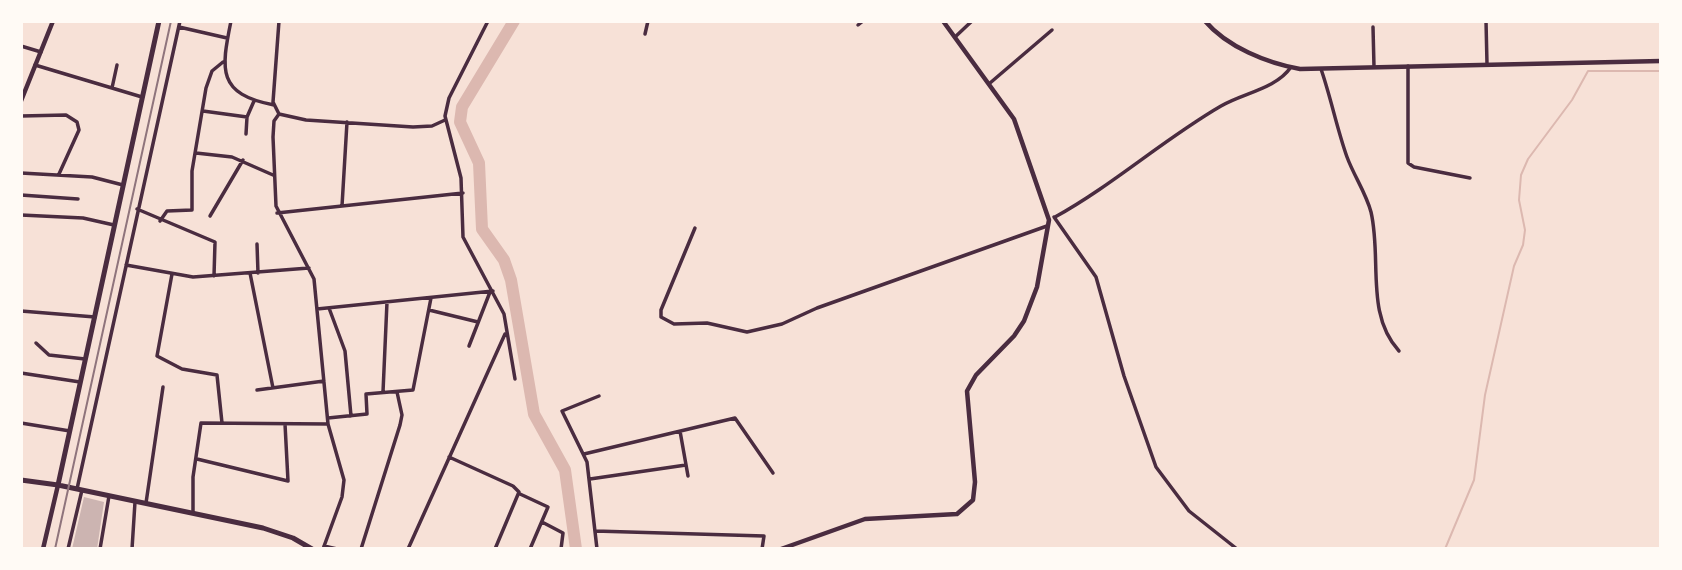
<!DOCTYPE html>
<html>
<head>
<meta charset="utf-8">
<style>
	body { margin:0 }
	#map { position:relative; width:1682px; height:570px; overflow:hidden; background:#f7e1d7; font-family:"Open Sans",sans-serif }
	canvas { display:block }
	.frame { position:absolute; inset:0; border:23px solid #fffaf5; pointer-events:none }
</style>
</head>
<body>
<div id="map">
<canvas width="1682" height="570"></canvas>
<div class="frame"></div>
</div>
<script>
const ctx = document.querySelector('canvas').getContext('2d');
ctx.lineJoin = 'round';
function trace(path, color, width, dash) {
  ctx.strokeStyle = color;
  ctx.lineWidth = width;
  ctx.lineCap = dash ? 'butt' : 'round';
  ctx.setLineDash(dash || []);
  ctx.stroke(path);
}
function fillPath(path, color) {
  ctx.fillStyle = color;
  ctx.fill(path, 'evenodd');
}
const stream = new Path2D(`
	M1445,549L1474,480L1485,395L1514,266L1523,245L1525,230L1519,200L1521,175L1528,159L1572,100L1588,71H1661`);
const river = new Path2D(`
	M514,21L462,107L460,122L479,163L482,229L504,260L511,280L534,414L565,470L576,549`);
const building = new Path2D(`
	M84,497L104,502L97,549H72Z`);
const minor = new Path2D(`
	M231,21C221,70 217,94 274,105
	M279,21L273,102L279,114L306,120L413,127L432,126L445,120
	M488,21L449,98L445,116L461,178L463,237L504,314L515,379
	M1486,21L1487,64
	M858,25L863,21
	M179,27L227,38
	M1373,27L1374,67
	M645,34L648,21
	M955,37L972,21
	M21,46L41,52
	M35,65L142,97
	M1408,66V163L1414,167L1470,178
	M1321,69C1331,98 1337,129 1347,157C1354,176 1366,193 1371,212C1382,259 1365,314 1399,351
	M990,83L1052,30
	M112,88L117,65
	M203,111L247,117L254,101
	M279,114L274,121L273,137L276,206L314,279L328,424L344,480L342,497L323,549
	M21,116L66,115L77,122L79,130L59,174
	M246,134L247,117
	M196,153L232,157L273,175
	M21,173L92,177L123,185
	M21,195L78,199
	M342,206L347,122
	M137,209L215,242L214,276
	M277,213L463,193
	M21,215L83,218L114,225
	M210,216L243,160
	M1054,217L1096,277L1124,376L1156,467L1189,511L1237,549
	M1055,217C1113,185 1164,139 1221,106C1243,93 1276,89 1291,67
	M160,221L167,211L192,210V171L206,88L212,71L223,62
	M695,228L661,310V317L674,324L707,323L747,332L782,324L817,308L1047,226
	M257,244L258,273
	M126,265L193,277L309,268
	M250,273L273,388
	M172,274L157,356L182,369L217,375L222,423
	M329,308L345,351L351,416
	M317,309L493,291
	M429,310L478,322
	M21,311L95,317
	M36,343L49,355L85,359
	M469,346L490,292
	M21,373L80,382
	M257,390L324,381
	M383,392L387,302
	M328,418L367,414L366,394L413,390L431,298
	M21,423L70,431
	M680,431L688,476
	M584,454L735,418L773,473
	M449,457L513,486L519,492L495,549
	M197,459L288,481L285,424
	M590,479L686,465
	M77,489L180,21
	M520,494L548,507L530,549
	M146,503L163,387
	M193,512V477L201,423L328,424
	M542,522L563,533L561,549
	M595,531L764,536L762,549
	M324,546L337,549
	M68,549L82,490
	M100,549L109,496
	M132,549L135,502
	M361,549L400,425L402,415L397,392
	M408,549L505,334
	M597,549L587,462L562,411L599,396
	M1661,549V548`);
const tertiary = new Path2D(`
	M1205,21C1227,47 1267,63 1300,69L1661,61
	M21,101L53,21
	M43,549L58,485
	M781,549L865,519L957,514L973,500L975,482L967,391L976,375L1014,336L1024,321L1037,287L1049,220L1014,119L943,21`);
const secondary = new Path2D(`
	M21,480L58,485L263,528L293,538L312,549
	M58,485L159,21`);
const rail = new Path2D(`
	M55,549L171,21`);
trace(stream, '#dcb8b0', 2);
trace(river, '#dcb8b0', 12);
fillPath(building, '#ccb4b1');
trace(minor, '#4a2c40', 3.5);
trace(tertiary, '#4a2c40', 4.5);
trace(secondary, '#4a2c40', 5);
trace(rail, '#8f747c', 2);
</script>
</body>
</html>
